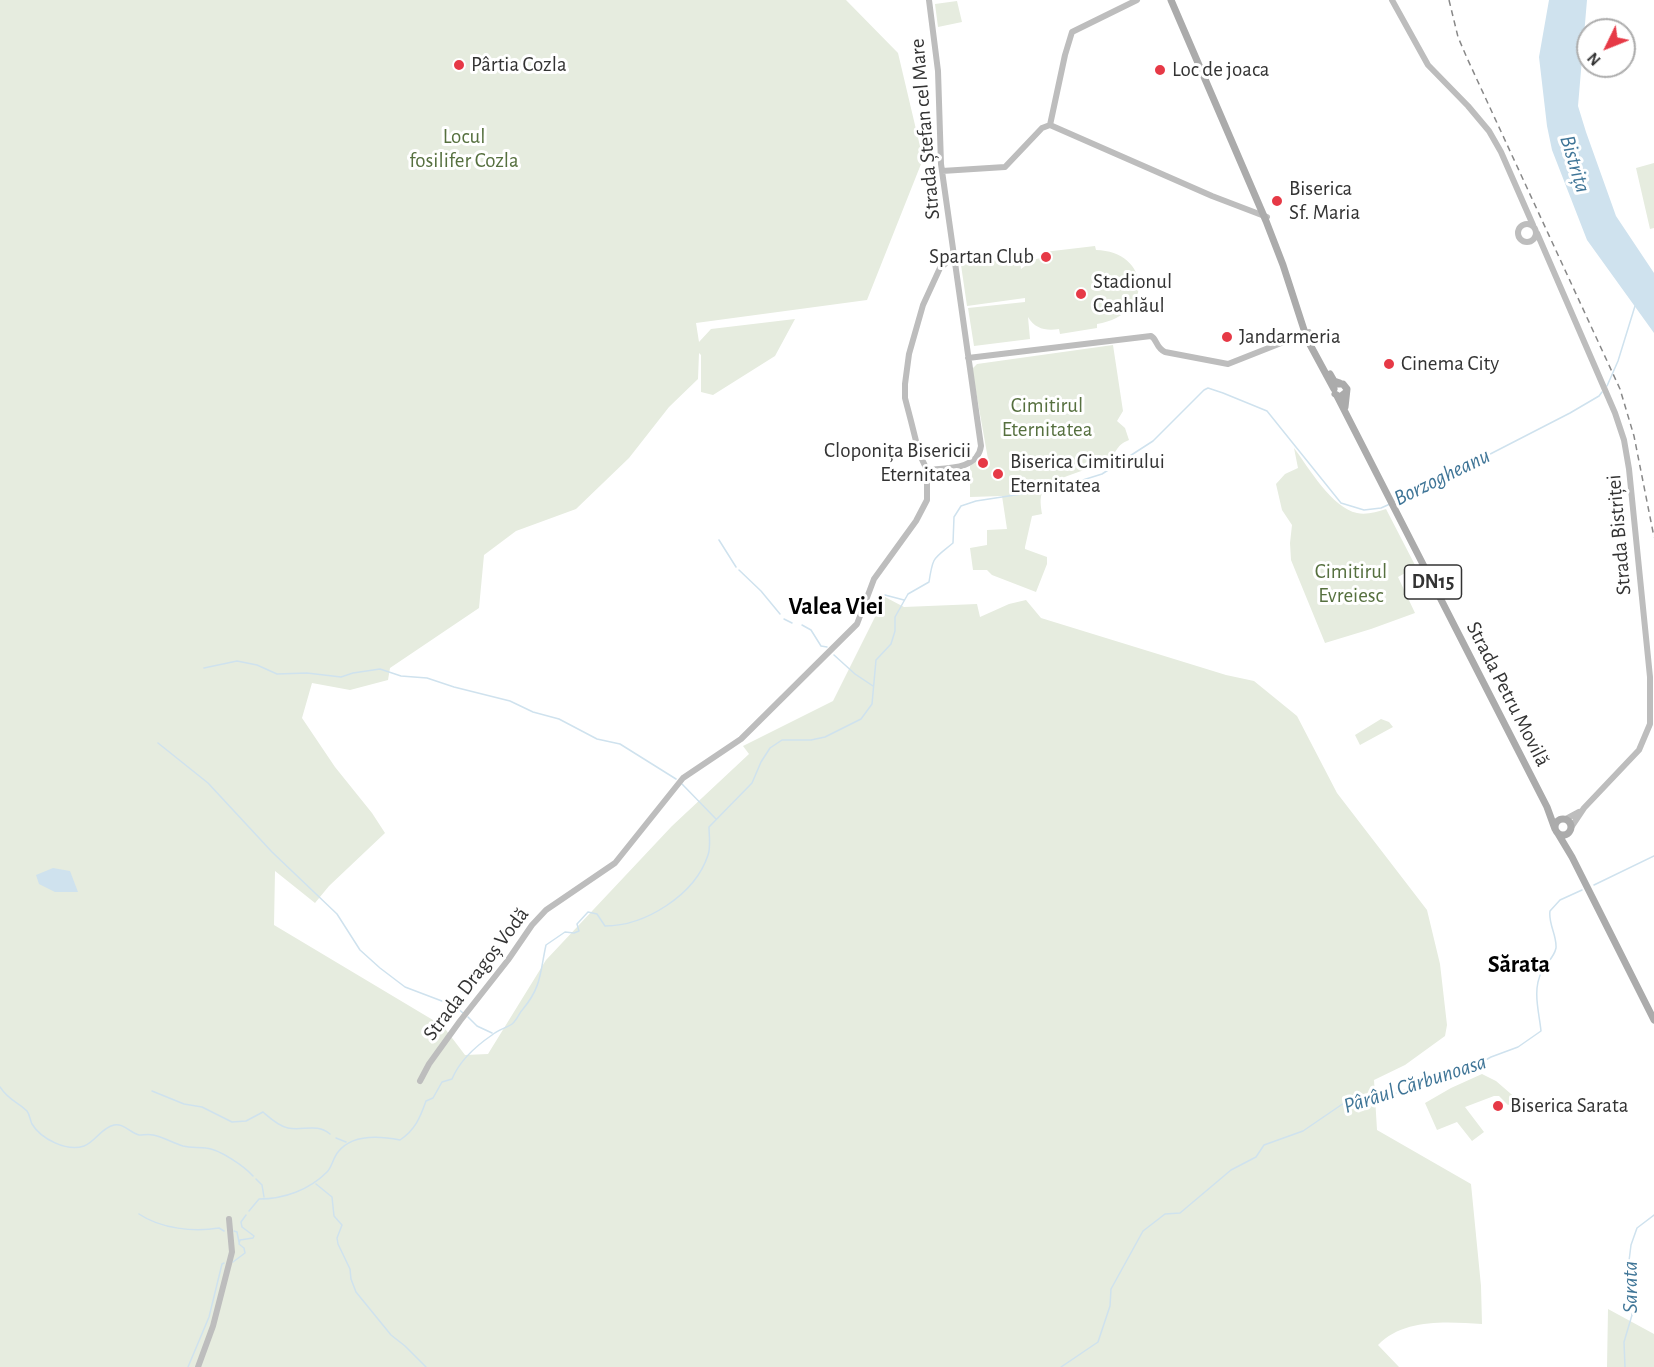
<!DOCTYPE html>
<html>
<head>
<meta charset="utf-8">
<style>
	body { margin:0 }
	#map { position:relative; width:1654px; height:1367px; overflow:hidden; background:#fff; font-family:"Alegreya Sans",sans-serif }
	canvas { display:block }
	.north { position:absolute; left:1576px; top:18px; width:60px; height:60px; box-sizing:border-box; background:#fff; border:2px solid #adadad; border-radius:50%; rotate:227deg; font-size:16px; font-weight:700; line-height:24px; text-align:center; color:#333 }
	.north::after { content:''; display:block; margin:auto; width:21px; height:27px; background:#e63946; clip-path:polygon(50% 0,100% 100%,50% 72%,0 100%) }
</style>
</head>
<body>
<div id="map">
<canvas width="1654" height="1367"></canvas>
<div class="north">N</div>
</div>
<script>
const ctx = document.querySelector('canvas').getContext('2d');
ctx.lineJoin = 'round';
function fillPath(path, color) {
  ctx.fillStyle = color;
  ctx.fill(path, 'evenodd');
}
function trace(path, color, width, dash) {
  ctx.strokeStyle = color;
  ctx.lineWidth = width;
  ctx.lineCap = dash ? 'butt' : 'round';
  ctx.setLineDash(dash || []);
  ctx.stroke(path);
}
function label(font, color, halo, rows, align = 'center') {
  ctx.font = font + ' "Alegreya Sans",sans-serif';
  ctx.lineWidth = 6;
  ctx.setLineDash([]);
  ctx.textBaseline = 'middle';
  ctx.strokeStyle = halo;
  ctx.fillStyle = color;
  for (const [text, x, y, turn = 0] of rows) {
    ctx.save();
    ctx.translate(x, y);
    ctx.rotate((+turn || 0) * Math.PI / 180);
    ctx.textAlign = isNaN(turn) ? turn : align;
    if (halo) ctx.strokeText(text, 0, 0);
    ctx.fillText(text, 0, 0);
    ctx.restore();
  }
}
const green = new Path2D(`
	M0,0H846L898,53L923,159L867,300L696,323L699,342L711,329L795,319L775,356L713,395L701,392V355L699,353L698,379L669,407L629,458L576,509L516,531L484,555L479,608L390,668L388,680L350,690L312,683L302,718L335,767L372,813L385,833L329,886L315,903L275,871L274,925L443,1026L465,1055L488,1054L546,960L672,826L749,754L743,746L833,701L885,597L904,607L977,604L980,617L1009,604L1026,600L1041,618L1226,675L1254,681L1297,716L1337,793L1427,910L1440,964L1447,1025L1445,1036L1405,1065L1374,1080L1377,1130L1471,1184L1481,1286L1482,1324C1448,1322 1404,1318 1378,1345L1399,1367H0Z
	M957,1L962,22L938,27L935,4Z
	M1654,163V228L1650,229L1636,168Z
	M1095,246L1096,250C1149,251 1157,314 1097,324V328L1060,334L1059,329C1046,331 1035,329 1028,317L1030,339L974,346L968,308L1025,302V298L967,306L961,265L1020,257L1021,269L1033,260L1044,257V252Z
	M1113,345L1123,411L1117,421L1125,428L1129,440C1114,446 1118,454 1106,461C1091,470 1050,478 1043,491C1039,498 1041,507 1042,514L1032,516L1025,547V549L1047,557V564L1036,592L992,575L987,570H973L970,548L987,545V530L1007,529L1002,496L970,497V466L973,462L988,459L972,369L977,364Z
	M1294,448C1309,468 1332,508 1357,513C1366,515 1377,512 1386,509L1416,567L1398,577L1415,613L1371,629L1325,643L1291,560L1290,543L1292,525L1282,510L1276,484L1285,474L1298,468Z
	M1381,719L1389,722L1393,727L1360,745L1355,735Z
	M1482,1074L1496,1081L1518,1100L1508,1105L1499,1096H1494L1465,1107L1484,1132L1472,1141L1457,1122L1437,1130L1425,1103L1451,1088Z
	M1608,1309L1654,1334V1367H1607Z`);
const water = new Path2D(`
	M1549,0H1587L1578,106L1586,132L1616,216L1654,273V333L1587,240L1552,150L1547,126L1539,57Z
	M53,868L70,871L78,892H55L39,884L36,875Z`);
const stream = new Path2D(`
	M1607,386L1618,361L1635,306
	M1395,501L1463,468L1570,413L1599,396L1602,392
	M719,540L736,567
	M739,570L761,591L780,614
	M885,595L904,600
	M784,619L792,623
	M802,625L811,630L821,646L827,647
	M834,655L855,674L873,686
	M204,668L237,661L257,665L277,674L307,673L341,677L353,673L380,669L401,676L427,678L454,687L510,701L533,712L559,719L597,739L620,744L676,779
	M158,743L208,783L272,852L337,914L360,950L380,968L405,987L455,1006L463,1013
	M682,784L716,819
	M1594,885L1654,856
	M468,1017L477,1026L492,1033
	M0,1087C9,1101 17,1101 27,1111C30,1115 30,1120 32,1124C41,1139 67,1152 84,1146C96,1141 101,1128 114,1125C124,1123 130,1133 139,1135C144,1135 148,1134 153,1135C163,1137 173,1143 183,1146C191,1148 198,1147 206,1148C219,1149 244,1166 253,1176
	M152,1091L184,1104L202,1107L232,1122L246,1121L263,1112C270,1118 278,1126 288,1128C303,1131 317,1123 330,1134
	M336,1138L346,1142
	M256,1179L262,1185L264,1197
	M316,1184L332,1197L334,1216L342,1225L337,1238L338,1244L350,1269L351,1279L356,1292L391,1335L405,1346L426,1367
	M249,1211L259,1199C284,1199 309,1190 327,1172C332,1167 333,1158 338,1152C352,1134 380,1136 400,1140C415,1130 420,1118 426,1101L433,1098L442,1082L452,1079C459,1062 476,1046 492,1035C498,1030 506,1028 512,1024C517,1020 519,1013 523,1009C542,986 540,972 546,945L565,932L574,933L579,931L577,924L588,912L597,914L605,926C645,926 695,895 708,855C711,847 709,836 709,827L752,783L761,762L770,748L782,740H811L825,737L861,719L872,704L876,660L891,644L895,631V617L908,594L929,582C933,555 934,559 953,543L954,517L961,506L976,501L1054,489L1102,474L1153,441L1204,390L1208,388L1223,393L1267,411L1341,503L1364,510L1381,508L1390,504
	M139,1214C161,1229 194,1232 219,1228L224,1231
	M234,1231L237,1232L239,1242
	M233,1262L245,1253L244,1248L239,1244L240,1240L253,1238L254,1236L242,1227L241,1222L246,1215
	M188,1367L209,1317L222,1264L224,1263
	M1061,1367L1098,1342L1110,1306L1111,1289L1143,1231L1165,1214L1180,1213L1231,1170L1256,1157L1264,1145L1303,1131L1344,1103L1396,1093L1469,1069L1491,1057L1518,1047L1541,1031C1539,1011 1532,990 1542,971C1546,963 1554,958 1556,948C1557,935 1548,924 1550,911L1560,900L1582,890
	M1625,1367L1624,1342L1632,1315L1626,1285L1631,1245L1637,1228L1654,1215`);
const secondary = new Path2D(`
	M1392,0L1428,65L1468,106L1489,131L1501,152L1533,225
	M1050,125L1212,196L1267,217
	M1050,125L1065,55L1072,32L1137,0
	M942,171L1005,167L1042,128L1050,125
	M1518 233a9 9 0 1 1 18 0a9 9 0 1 1-18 0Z
	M1537,233L1615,413L1624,440L1629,469L1650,677V724L1639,750L1584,808L1572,826
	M968,358L1151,336C1157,339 1156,348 1165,352L1228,364L1309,332
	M927,470C946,468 978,470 981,446L941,164L938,71L929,0
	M1566,819L1579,812
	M420,1081L429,1064L460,1021L508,960L532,925L546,910L615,863L683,778L741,739L857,624L874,579L916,521L927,500V470L919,453L911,421L905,398V384L909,354L923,305L940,268L945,264
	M198,1367L213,1326L232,1252L229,1219`);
const primary = new Path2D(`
	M1171,0L1266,221L1283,265L1307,339L1334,389
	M1330,374L1334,381L1340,383
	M1337,384H1343L1347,389L1345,407
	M1335,394L1340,397L1345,393
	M1337,396L1547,807L1555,829
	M1555 827a8 8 0 1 1 16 0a8 8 0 1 1-16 0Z
	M1557,832L1572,857L1654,1020`);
const rail = new Path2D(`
	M1449,0L1458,37L1467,58L1620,389L1634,436L1654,537`);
const markers = [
	[459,65,6,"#e63946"],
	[1160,70,6,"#e63946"],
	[1277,201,6,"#e63946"],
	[1046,257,6,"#e63946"],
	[1081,294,6,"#e63946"],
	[1227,337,6,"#e63946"],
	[1389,364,6,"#e63946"],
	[983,463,6,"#e63946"],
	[998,474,6,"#e63946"],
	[1498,1106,6,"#e63946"]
];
const shields = [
	[1433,582,57]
];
const shieldNames = [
	["DN15",1433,582]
];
const poiNames = [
	["Pârtia Cozla",471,65],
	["Loc de joaca",1172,70],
	["Biserica",1289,189],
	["Sf. Maria",1289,213],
	["Spartan Club",1034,257,"right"],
	["Stadionul",1093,282],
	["Ceahlăul",1093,306],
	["Jandarmeria",1239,337],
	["Cinema City",1401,364],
	["Cloponița Bisericii",971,451,"right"],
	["Eternitatea",971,475,"right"],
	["Biserica Cimitirului",1010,462],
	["Eternitatea",1010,486],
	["Biserica Sarata",1510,1106]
];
const streetNames = [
	["Strada Ștefan cel Mare",925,129,-95],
	["Strada Bistriței",1619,535,-95],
	["Strada Petru Movilă",1508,694,63],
	["Strada Dragoș Vodă",476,974,-53]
];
const parkNames = [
	["Locul",464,137],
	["fosilifer Cozla",464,161],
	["Cimitirul",1047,406],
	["Eternitatea",1047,430],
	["Cimitirul",1351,572],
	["Evreiesc",1351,596]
];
const waterNames = [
	["Bistrița",1575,164,73],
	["Borzogheanu",1442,477,-26],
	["Pârâul Cărbunoasa",1415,1084,-18],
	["Sarata",1630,1287,-90]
];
const quarterNames = [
	["Valea Viei",836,607],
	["Sărata",1519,965]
];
fillPath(green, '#e6ecdf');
fillPath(water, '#cfe2ee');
trace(stream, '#cfe2ee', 1.5);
trace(secondary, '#bdbdbd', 6);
trace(primary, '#ababab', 7);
trace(rail, '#888', 1.5, [6, 4.5]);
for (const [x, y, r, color] of markers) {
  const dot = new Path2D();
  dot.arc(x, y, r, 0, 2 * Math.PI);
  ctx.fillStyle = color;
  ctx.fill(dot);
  trace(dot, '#fff', 2);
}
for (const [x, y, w] of shields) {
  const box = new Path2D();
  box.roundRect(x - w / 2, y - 17, w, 34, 4.5);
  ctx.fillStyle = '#fff';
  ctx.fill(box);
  trace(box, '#333', 1.5);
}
label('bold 20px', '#333', null, shieldNames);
label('21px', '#333', '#fff', poiNames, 'left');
label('21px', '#333', '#fff', streetNames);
label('21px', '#56703f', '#fff', parkNames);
label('italic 22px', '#3f7597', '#fff', waterNames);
label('bold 24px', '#000', '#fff', quarterNames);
</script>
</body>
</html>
